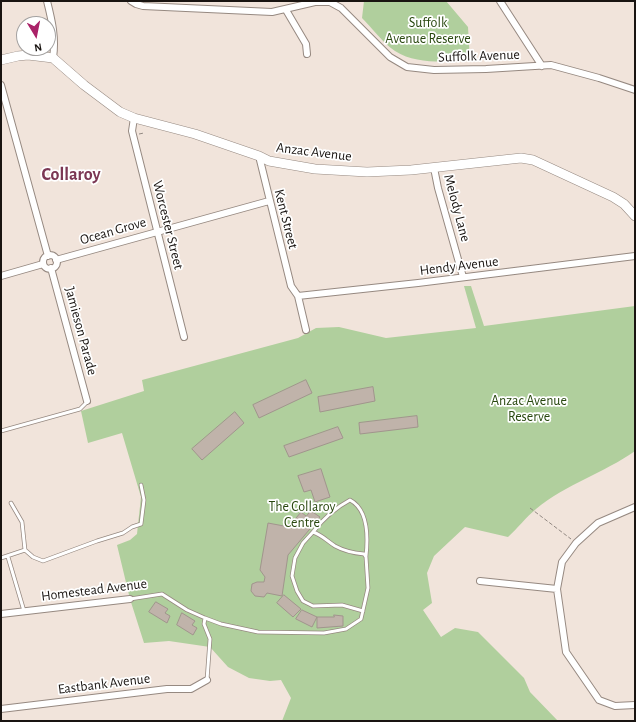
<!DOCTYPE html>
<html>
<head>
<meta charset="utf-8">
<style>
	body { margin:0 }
	#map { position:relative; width:636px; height:722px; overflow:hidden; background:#f1e4db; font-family:"Alegreya Sans",sans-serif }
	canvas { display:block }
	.frame { position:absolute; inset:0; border:2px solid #191411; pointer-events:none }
	.north { position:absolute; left:16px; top:16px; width:40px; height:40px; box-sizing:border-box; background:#fff; border:1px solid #a3a1a0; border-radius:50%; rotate:170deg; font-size:11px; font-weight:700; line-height:16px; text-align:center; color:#191411 }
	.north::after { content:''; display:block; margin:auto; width:14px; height:18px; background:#aa2268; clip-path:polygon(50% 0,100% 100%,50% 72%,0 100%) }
</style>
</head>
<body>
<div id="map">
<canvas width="636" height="722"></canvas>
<div class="frame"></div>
<div class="north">N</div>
</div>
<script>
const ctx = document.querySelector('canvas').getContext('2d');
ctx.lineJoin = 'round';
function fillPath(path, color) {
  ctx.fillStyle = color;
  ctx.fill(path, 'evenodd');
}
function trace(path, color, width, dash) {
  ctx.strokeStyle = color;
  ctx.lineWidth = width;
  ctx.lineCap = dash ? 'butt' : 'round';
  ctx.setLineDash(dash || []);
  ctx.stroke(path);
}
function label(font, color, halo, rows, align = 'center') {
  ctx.font = font + ' "Alegreya Sans",sans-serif';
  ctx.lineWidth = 3.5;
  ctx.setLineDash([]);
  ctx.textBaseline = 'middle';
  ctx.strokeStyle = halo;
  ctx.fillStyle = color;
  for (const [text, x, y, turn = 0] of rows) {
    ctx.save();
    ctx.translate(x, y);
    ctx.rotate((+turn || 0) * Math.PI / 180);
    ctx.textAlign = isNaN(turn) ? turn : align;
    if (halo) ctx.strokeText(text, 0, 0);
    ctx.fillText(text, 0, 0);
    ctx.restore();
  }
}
const green = new Path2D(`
	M364,1H446L468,27L470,61C444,61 417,65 395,51C383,43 372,28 362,18Z
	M464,286H471L484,326L635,306V451C604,473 566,484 536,509C526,517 518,528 508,537L465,527L434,556L427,573L432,603L423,610L441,637L455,628L478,632L524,678L530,692L558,721H282L291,698L281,680L270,681L249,678L228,667L210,647L169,641L144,643L130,599L117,545L130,540L137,534L141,497L122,433L88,443L81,411L144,391L142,380L298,338L316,328L339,327L386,338L476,328Z`);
const building = new Path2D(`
	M306,380L312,393L259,418L253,405Z
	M373,387L375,401L320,412L318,397Z
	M235,412L244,423L202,460L192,449Z
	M417,416L418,427L360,434L359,423Z
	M338,427L343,438L289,457L284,446Z
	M321,469L330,497L315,502L311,490L304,492L298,476Z
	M311,511L320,517L288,555L282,596L267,593L264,597L255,596L251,591L252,584L257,582H264L265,577L260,570L268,523L284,526L291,524L301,512L306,516Z
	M284,595L301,609L293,617L277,603Z
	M156,602L168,609L165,613L170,616L167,623L149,612Z
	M302,610L317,617L312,627L296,619Z
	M182,613L195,621L192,625L197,628L193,635L177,625Z
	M334,615L343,616V626L317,628V617H334Z`);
const path = new Path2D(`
	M139,134L144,133
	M530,508L571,539`);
const lane = new Path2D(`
	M1,431L80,409L87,402
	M11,503L22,522L25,550
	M313,532C323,519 335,508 350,500C369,510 368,538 366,556
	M8,557L24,611
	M1,558L25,550L33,557L43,561L97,541L123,533L132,527L141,524L144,500L141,485
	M130,599L162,594L187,610L205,618L221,624L258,632L324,633L346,629L361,619L368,588L366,557L364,554C353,553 344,551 335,546C327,541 322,535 313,532L303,543L295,558L292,576L297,591L303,601L313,606L342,605L363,611
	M205,618L204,624L210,639L207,680`);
const street = new Path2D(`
	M47,1C52,21 56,38 53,58
	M131,1L136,4L143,6L272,12L315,2H330L341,8L390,57L407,67L434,70L486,69L551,65L599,78L635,90
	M500,1L542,66
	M286,10L306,44L307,54
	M1,85L48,256
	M134,118L132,131L184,337
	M259,156L291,286L298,296L418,283L635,256
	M434,168L438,188L463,277
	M43 262a7 7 0 1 1 14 0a7 7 0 1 1-14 0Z
	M56,260L269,201
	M51,268L87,401
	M1,276L43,264
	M298,296L306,330
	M635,507L598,523L576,543L562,562L557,589L566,652L599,700L615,706L635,705
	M480,581L557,589
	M1,614L130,599
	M1,709L167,689H191L207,680`);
const secondary = new Path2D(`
	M1,60L18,56L28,55L53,58L84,85L120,112L134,118L195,134L259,156L269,161L315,169L367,172L411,170L521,158L533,160L613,197L624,204L635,216`);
const parkNames = [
	["Suffolk",428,23],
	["Avenue Reserve",428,39],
	["Anzac Avenue",529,401],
	["Reserve",529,417],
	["The Collaroy",302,507],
	["Centre",302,523]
];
const streetNames = [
	["Suffolk Avenue",479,56,-2],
	["Anzac Avenue",314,152,7],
	["Melody Lane",457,208,75],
	["Kent Street",286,219,76],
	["Worcester Street",168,225,76],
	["Ocean Grove",113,231,-16],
	["Hendy Avenue",459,266,-7],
	["Jamieson Parade",81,331,75],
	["Homestead Avenue",94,590,-7],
	["Eastbank Avenue",104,684,-7]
];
const districtNames = [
	["Collaroy",71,175]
];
fillPath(green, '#b0cf9d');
fillPath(building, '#c0b3aa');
trace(building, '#a1958d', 1);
trace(lane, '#968981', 4.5);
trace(street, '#968981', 8);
trace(secondary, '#968981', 10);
trace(path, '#928983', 1, [4, 2]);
trace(lane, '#fff', 3);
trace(street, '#fff', 6);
trace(secondary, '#fff', 9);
label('14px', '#29480f', '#fff', parkNames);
label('14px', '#191411', '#fff', streetNames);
label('bold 18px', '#7b3754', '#fff', districtNames);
</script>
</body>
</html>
